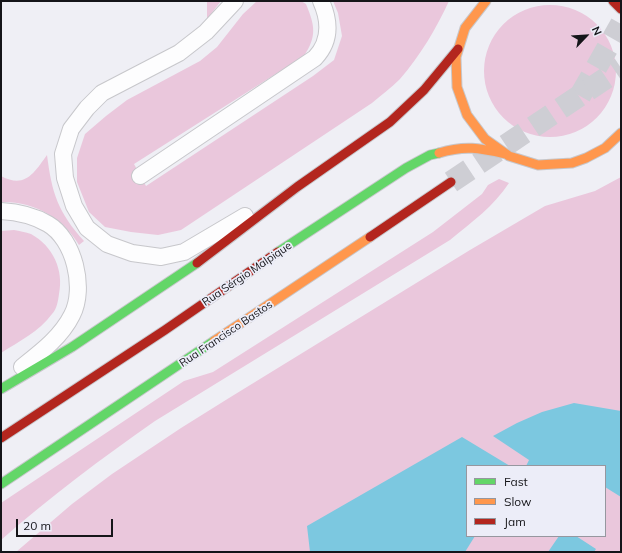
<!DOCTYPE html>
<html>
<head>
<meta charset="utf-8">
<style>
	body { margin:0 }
	#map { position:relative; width:622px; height:553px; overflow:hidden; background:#efeff5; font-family:Mulish,sans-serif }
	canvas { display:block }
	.frame { position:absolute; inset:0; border:2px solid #151519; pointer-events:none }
	.legend { position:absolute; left:466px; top:465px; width:140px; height:72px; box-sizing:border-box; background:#ecedf8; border:1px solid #96979f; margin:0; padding:5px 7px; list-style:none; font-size:12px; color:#151519 }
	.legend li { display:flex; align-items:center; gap:8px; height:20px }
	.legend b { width:20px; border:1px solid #96979f }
	.north { position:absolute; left:566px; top:16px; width:40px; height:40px; -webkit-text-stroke:3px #ecedf8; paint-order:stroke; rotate:65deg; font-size:11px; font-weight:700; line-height:16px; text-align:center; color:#151519 }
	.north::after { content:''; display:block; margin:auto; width:14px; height:18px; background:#151519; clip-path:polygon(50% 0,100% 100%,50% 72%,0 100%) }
	.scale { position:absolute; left:16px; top:519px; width:97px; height:18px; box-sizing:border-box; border:2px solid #151519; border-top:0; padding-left:5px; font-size:12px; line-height:14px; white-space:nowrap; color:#151519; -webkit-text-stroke:3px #ecedf8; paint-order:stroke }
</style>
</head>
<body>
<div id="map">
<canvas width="622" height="553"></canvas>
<div class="frame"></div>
<ul class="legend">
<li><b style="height:5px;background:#63d668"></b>Fast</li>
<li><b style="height:5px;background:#ff974d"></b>Slow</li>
<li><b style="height:5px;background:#b3261e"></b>Jam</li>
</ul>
<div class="north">N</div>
<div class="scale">20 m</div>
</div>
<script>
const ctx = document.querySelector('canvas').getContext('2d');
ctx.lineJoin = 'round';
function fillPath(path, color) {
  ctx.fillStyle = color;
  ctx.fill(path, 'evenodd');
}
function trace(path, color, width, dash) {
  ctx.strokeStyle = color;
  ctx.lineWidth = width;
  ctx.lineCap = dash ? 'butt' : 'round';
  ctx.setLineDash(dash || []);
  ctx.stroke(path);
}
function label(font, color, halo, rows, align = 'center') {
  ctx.font = font + ' Mulish,sans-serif';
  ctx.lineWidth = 3.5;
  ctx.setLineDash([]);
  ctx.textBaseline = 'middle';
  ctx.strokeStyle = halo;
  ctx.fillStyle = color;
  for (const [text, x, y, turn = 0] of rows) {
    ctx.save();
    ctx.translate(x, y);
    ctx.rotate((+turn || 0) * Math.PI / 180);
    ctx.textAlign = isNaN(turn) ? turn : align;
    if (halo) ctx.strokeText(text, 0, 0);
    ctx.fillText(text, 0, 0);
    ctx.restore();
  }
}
const green = new Path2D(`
	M207,1H221L207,19Z
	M257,1H301L306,4C315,26 317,36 304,56L134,164L146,186L313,76L334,60L342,36L338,13L333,1H449C436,29 420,56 400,79C391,88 381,95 372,103L181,230L158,235L131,232L105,227L89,212L77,182V158L85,134L106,116L127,100L200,61L217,47L243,14Z
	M484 71a66 66 0 1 1 132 0a66 66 0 1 1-132 0Z
	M47,155C52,194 58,212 84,241L79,245C63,218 34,201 1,202V176C25,189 34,173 47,155Z
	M621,177V552H16L72,504L112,474L181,428L229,398L470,250L545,206L595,191ZM467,466H605V536H467Z
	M499,179L509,183C494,206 472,222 450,240L155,421C102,458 50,497 1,540V503L184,381L213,372L433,232L482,194L488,185Z
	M14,230C19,231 26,232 31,234C53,246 64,270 59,294C58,301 57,309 52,314C40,331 18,342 1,353V231Z`);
const water = new Path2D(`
	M574,403L621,411V497L605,487V466H526L529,460L493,436L517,423L542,412Z
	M462,437L510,466H467V536H475L465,552H310L307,526Z
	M559,536H576L596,549L594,552H548Z`);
const streetTunnel = new Path2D(`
	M580,96L621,24`);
const secondaryTunnel = new Path2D(`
	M451,182L621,68`);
const lane = new Path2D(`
	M235,1L206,32L179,53L102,93L87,108L71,129L63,154L65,178L74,206L87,228L107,244L132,253L161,257L184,252L245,216
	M140,176L315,58C331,41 330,21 321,1
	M1,211C18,212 33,215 48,224C74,239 86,288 72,315C61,337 41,352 22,367`);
const fast = new Path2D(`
	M278,252L406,168L430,155L439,153
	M1,389L72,347L197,263
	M1,484L214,341`);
const slow = new Path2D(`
	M486,1L465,28L456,57L457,87L467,115L485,139L509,156L538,165L572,163L586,158L605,148L621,133
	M439,153C465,145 479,148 506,154
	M214,341L370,237`);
const jam = new Path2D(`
	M613,1L621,9
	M370,237L451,182
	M197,263L297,187L390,122L424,90L458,49
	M1,438L165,330L278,252`);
const streetNames = [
	["Rua Sérgio Malpique",247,274,-34],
	["Rua Francisco Bastos",226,334,-34]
];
fillPath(green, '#eac7dc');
fillPath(water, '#7cc8e0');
trace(streetTunnel, '#ceced4', 22, [22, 11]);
trace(secondaryTunnel, '#ceced4', 22, [22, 11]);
trace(lane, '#c7c7cb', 18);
trace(fast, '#c7c7cb', 11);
trace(slow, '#c7c7cb', 11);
trace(jam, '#c7c7cb', 11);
trace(lane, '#fdfdfe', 16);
trace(fast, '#63d668', 9);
trace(slow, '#ff974d', 9);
trace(jam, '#b3261e', 9);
label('11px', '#151519', '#ecedf8', streetNames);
</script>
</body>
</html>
